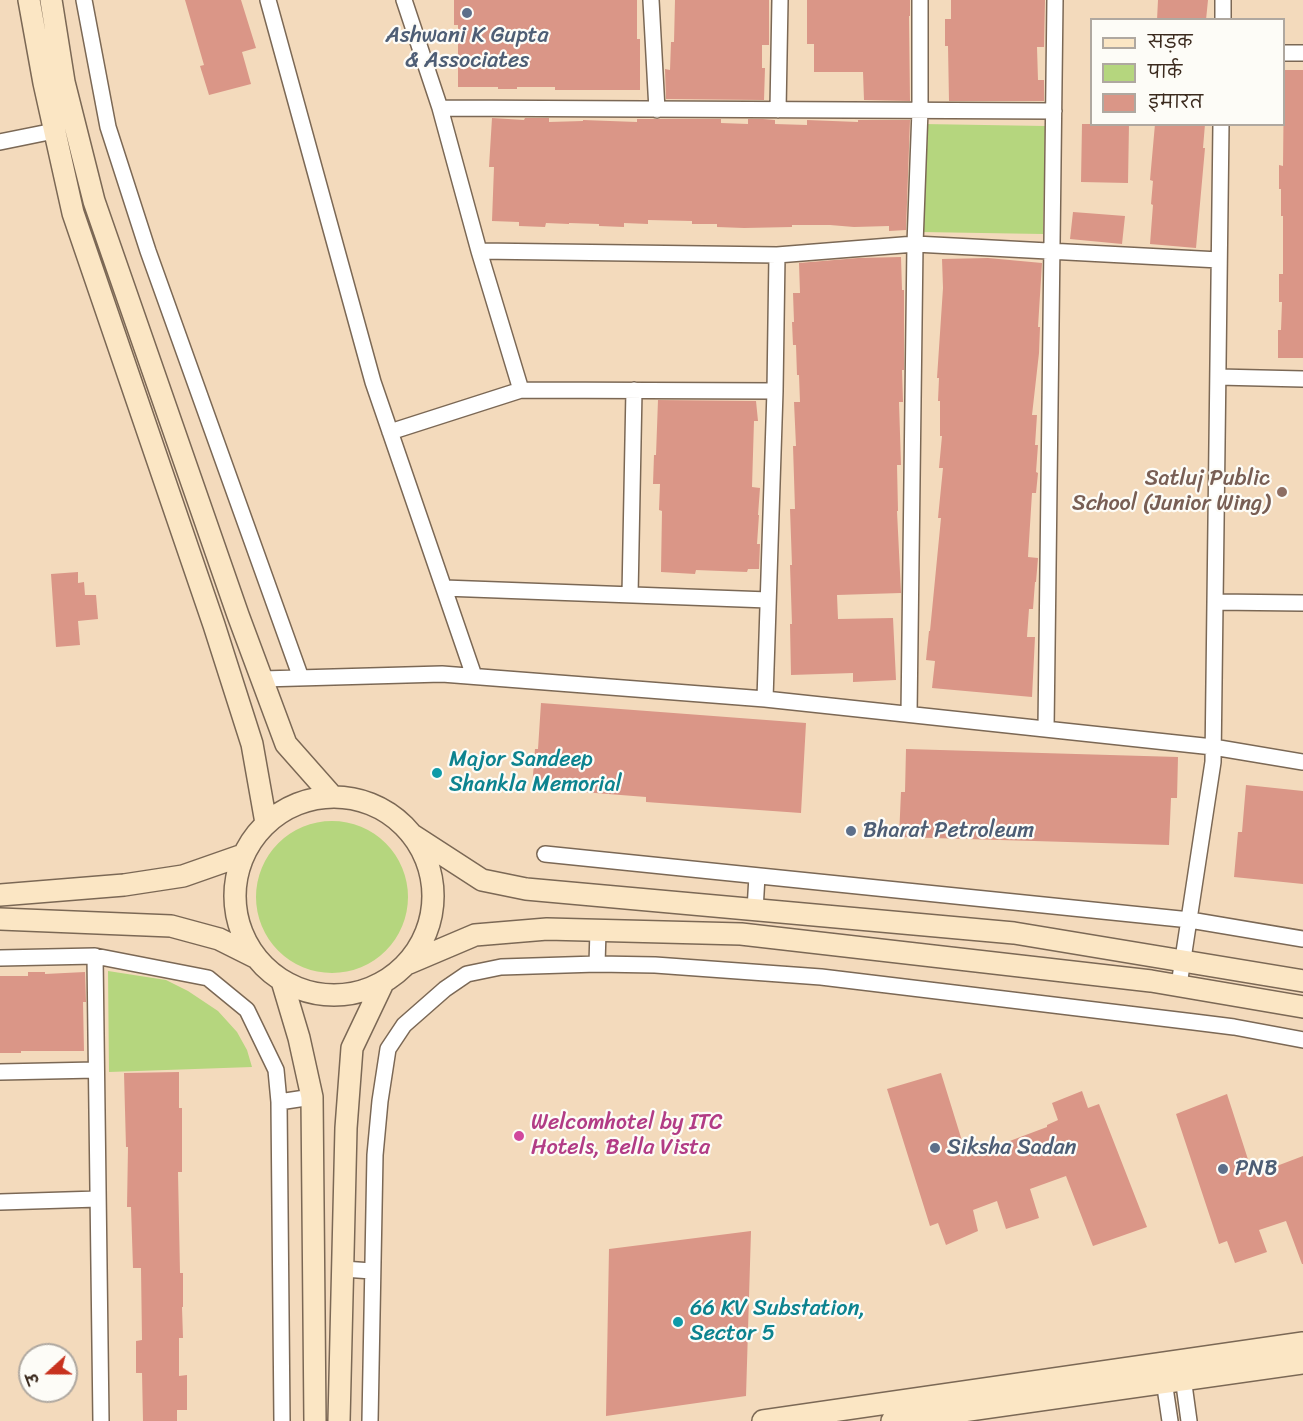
<!DOCTYPE html>
<html>
<head>
<meta charset="utf-8">
<style>
	body { margin:0 }
	#map { position:relative; width:1303px; height:1421px; overflow:hidden; background:#f3dabc; font-family:Sriracha,"Playpen Sans Deva",sans-serif }
	canvas { display:block }
	.legend { position:absolute; left:1090px; top:18px; width:195px; height:108px; box-sizing:border-box; background:#fdfcf7; border:2px solid #afa8a0; margin:0; padding:8px 10px; list-style:none; font-size:18px; color:#3b2a1e }
	.legend li { display:flex; align-items:center; gap:12px; height:30px }
	.legend b { width:30px; border:2px solid #afa8a0 }
	.north { position:absolute; left:18px; top:1343px; width:60px; height:60px; box-sizing:border-box; background:#fdfcf7; border:2px solid #afa8a0; border-radius:50%; rotate:249deg; font-size:16px; font-weight:700; line-height:24px; text-align:center; color:#3b2a1e }
	.north::after { content:''; display:block; margin:auto; width:21px; height:27px; background:#c8321e; clip-path:polygon(50% 0,100% 100%,50% 72%,0 100%) }
</style>
</head>
<body>
<div id="map">
<canvas width="1303" height="1421"></canvas>
<ul class="legend">
<li><b style="height:8px;background:#fbe6c4"></b>सड़क</li>
<li><b style="height:16px;background:#b5d67e"></b>पार्क</li>
<li><b style="height:16px;background:#da9687"></b>इमारत</li>
</ul>
<div class="north">उ</div>
</div>
<script>
const ctx = document.querySelector('canvas').getContext('2d');
ctx.lineJoin = 'round';
function fillPath(path, color) {
  ctx.fillStyle = color;
  ctx.fill(path, 'evenodd');
}
function trace(path, color, width, dash) {
  ctx.strokeStyle = color;
  ctx.lineWidth = width;
  ctx.lineCap = dash ? 'butt' : 'round';
  ctx.setLineDash(dash || []);
  ctx.stroke(path);
}
function label(font, color, halo, rows, align = 'center') {
  ctx.font = font + ' Sriracha,sans-serif';
  ctx.lineWidth = 4.5;
  ctx.setLineDash([]);
  ctx.textBaseline = 'middle';
  ctx.strokeStyle = halo;
  ctx.fillStyle = color;
  for (const [text, x, y, turn = 0] of rows) {
    ctx.save();
    ctx.translate(x, y);
    ctx.rotate((+turn || 0) * Math.PI / 180);
    ctx.textAlign = isNaN(turn) ? turn : align;
    if (halo) ctx.strokeText(text, 0, 0);
    ctx.fillText(text, 0, 0);
    ctx.restore();
  }
}
const green = new Path2D(`
	M923,124L1045,126L1043,234L921,232Z
	M256 897a76 76 0 1 1 152 0a76 76 0 1 1-152 0Z
	M108,971L166,980L188,991L218,1011L237,1032L247,1050L252,1067L109,1072Z`);
const building = new Path2D(`
	M185,0H241L256,48L242,52L251,84L209,95L200,66L204,65Z
	M454,0H637V39H640V90H555V87H517V89H498V87H458V25H454Z
	M675,0H769V45H762V68H765L764,100L666,99L665,69L670,70L671,42H674Z
	M807,0H910V16H909L910,101L864,100L863,72H814V44H807Z
	M951,0H1045L1044,47H1037L1038,80H1044V101H949L948,46H945V19H951Z
	M1158,0H1208L1206,20H1157Z
	M1284,70H1303V358H1278V330H1281L1282,302H1279V274H1283V216H1281V189H1279V165L1283,166Z
	M492,118L524,120L525,118H549V122L583,121V120L637,122V119H721V123L748,124V119H763L775,120V124L807,125V120L858,122V120H910L906,230L889,231V226L854,227L830,225H792V227L744,228L717,227V224H692V221L648,220V224L624,223V227L599,226V224L569,223V224L546,223L545,227L519,226V222L492,221L494,167H489Z
	M1082,124H1129L1128,183L1081,182Z
	M1155,124H1205L1203,148H1205L1196,248L1150,244L1153,205L1151,204L1153,181L1150,180Z
	M1073,212L1125,216L1122,244L1070,239Z
	M901,257L902,290H904V370H902L903,402H899L901,465H897L898,511H897L901,593L837,595L838,619L893,618L896,680L853,682V673L791,675L790,624H792L790,565H792L790,509H795L793,446H796L794,402H800L799,375H797L796,345H793L792,322H794L793,293H800L799,263L858,258Z
	M988,258L1042,263L1038,327H1040L1039,353L1032,415H1037L1035,445H1038L1036,472L1038,473L1036,493H1032L1028,557L1038,558L1036,582H1035L1033,609H1029L1027,637H1035L1032,697L932,688L935,661L926,660L929,631H930L941,518H938L943,468H939L942,436H940V401H938L939,378H937L943,288L942,259Z
	M658,400L756,401L758,421H754L752,487L760,488L758,515H759L757,544H760L759,569H748L747,572L696,570L695,574L661,572L662,511L659,510L660,484H653L654,455H656Z
	M78,572V583L84,582L85,595H96L98,619L78,621L80,645L56,647L51,574Z
	M541,703L806,723L801,813L646,802V797L532,788L535,749H538Z
	M906,749L1178,757L1177,798H1171L1169,845L899,837L901,792H905Z
	M1246,785L1303,791V884L1234,877L1238,832H1242Z
	M28,972H45V974L85,972L86,1002H83L84,1051H21V1053H0V976H28Z
	M179,1072V1108H182V1172H178L180,1273H183V1307H182L183,1338H179V1376L187,1375V1410H177V1421H143L142,1373H136V1341L142,1340L141,1268H133L131,1207H127L128,1147H126L124,1073Z
	M941,1073L967,1157L1047,1127V1125L1058,1120L1052,1103L1082,1091L1088,1108L1099,1104L1147,1227L1093,1246L1066,1176L1030,1189L1039,1218L1006,1229L997,1201L973,1210L978,1231L946,1245L938,1223L930,1226L887,1089Z
	M1227,1094L1253,1175L1303,1156V1264H1302L1286,1221L1259,1230L1267,1252L1235,1263L1227,1241L1219,1244L1176,1114Z
	M751,1231L746,1396L606,1416L609,1249Z`);
const street = new Path2D(`
	M84,0L108,127L148,251L301,678
	M268,0L373,382L474,676
	M404,0L440,108L479,251L521,390
	M651,0L657,110
	M1223,20V0
	M1284,53H1303
	M440,108L1054,111
	M778,110L780,0
	M0,142L54,131
	M479,251L777,255L915,244L1219,260
	M1218,377L1303,379
	M390,432L521,390L775,391
	M444,588L768,600
	M630,595L634,390
	M1215,602L1303,603
	M262,679L442,674L765,699L1213,747L1303,762
	M765,699L775,391L777,255
	M909,714L915,244L920,110V0
	M1046,729L1055,0
	M545,854L1190,920L1303,939
	M755,910L757,876
	M95,956L101,1421
	M0,958L95,956L208,978L247,1010L276,1070L279,1102L282,1421
	M597,964L598,931
	M1179,985L1213,762L1221,124
	M0,1072L96,1070
	M279,1102L312,1097
	M0,1202L98,1199
	M343,1269L372,1271
	M1182,1370L1189,1421
	M1163,1374L1170,1421
	M370,1421L375,1155L380,1101L388,1049L404,1025L445,989L467,974L501,967L597,964L655,965L821,977L1194,1022L1234,1027L1303,1040`);
const secondary = new Path2D(`
	M29,0L44,83L73,213L214,625L252,744L266,823
	M51,0L64,82L94,201L238,615L286,744L332,796
	M235 896a99 99 0 1 1 198 0a99 99 0 1 1-198 0Z
	M411,834L482,880L526,889L1014,933L1303,981
	M0,895L124,885L183,876L243,855
	M0,919L171,926L219,939L255,957
	M409,963L475,935L547,929L741,934L1151,981L1303,1007
	M282,981L299,1038L312,1097L315,1421
	M339,1421L346,1128L352,1048L382,985
	M763,1421L1303,1343
	M892,1421L1303,1363`);
const markers = [
	[467,13,6,"#5c6f8a"],
	[1282,492,6,"#8d6e63"],
	[437,773,6,"#0f9aa8"],
	[851,831,6,"#5c6f8a"],
	[519,1136,6,"#d1479c"],
	[935,1148,6,"#5c6f8a"],
	[1223,1169,6,"#5c6f8a"],
	[678,1322,6,"#0f9aa8"]
];
const serviceNames = [
	["Ashwani K Gupta",467,36,"center"],
	["& Associates",467,61,"center"],
	["Bharat Petroleum",863,831],
	["Siksha Sadan",947,1148],
	["PNB",1235,1169]
];
const educationNames = [
	["Satluj Public",1270,479],
	["School (Junior Wing)",1270,504]
];
const cultureNames = [
	["Major Sandeep",449,760],
	["Shankla Memorial",449,785],
	["66 KV Substation,",690,1309],
	["Sector 5",690,1334]
];
const hotelNames = [
	["Welcomhotel by ITC",531,1123],
	["Hotels, Bella Vista",531,1148]
];
fillPath(green, '#b5d67e');
fillPath(building, '#da9687');
trace(street, '#7b6855', 18);
trace(secondary, '#7b6855', 24);
trace(street, '#fff', 15);
trace(secondary, '#fbe6c4', 21);
for (const [x, y, r, color] of markers) {
  const dot = new Path2D();
  dot.arc(x, y, r, 0, 2 * Math.PI);
  ctx.fillStyle = color;
  ctx.fill(dot);
  trace(dot, '#fdfcf7', 2);
}
label('22px', '#4e5e75', '#fdfcf7', serviceNames, 'left');
label('22px', '#785e54', '#fdfcf7', educationNames, 'right');
label('22px', '#0d838f', '#fdfcf7', cultureNames, 'left');
label('22px', '#b23c85', '#fdfcf7', hotelNames, 'left');
</script>
</body>
</html>
